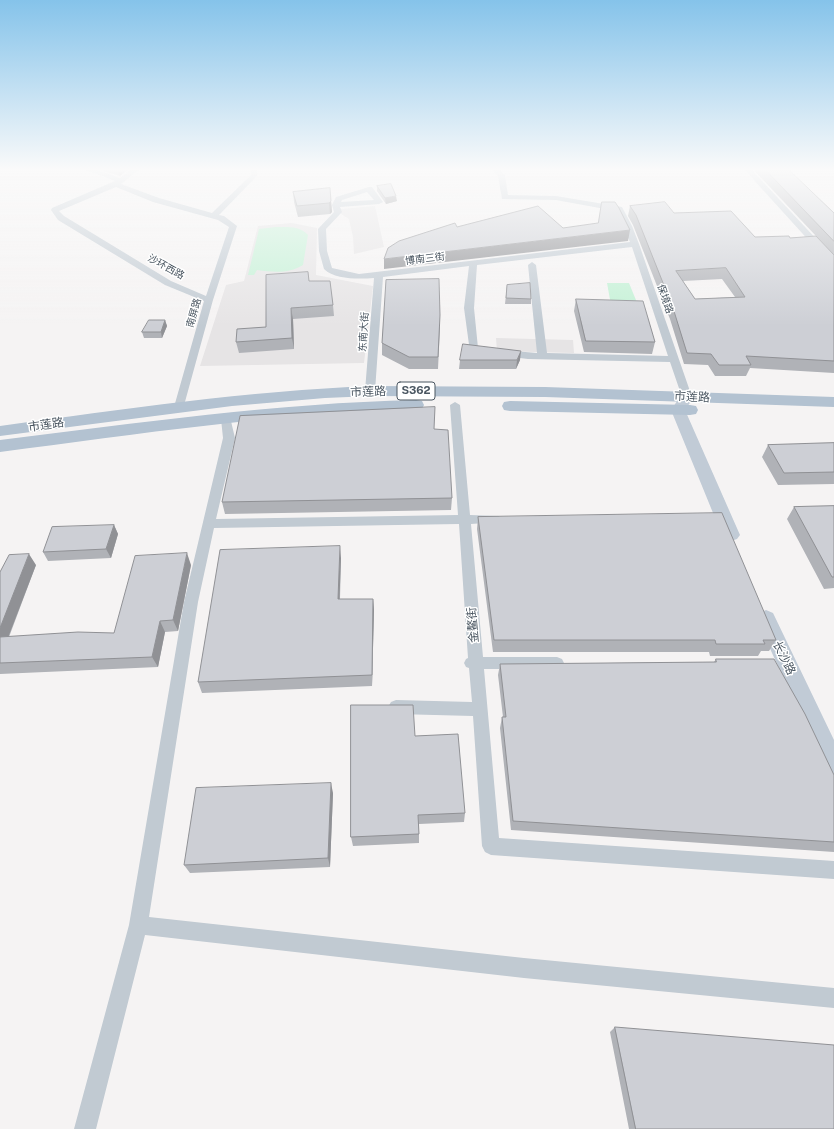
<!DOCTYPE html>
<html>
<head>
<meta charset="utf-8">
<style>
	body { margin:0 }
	canvas { display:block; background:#f5f3f3 }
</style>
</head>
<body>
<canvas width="834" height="1129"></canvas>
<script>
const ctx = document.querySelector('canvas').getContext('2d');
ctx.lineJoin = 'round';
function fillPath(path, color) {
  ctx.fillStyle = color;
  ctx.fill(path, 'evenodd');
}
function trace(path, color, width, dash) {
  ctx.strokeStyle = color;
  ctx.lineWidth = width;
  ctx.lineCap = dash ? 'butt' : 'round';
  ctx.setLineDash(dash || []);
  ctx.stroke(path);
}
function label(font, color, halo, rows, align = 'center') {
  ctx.font = font + ' "Public Sans","Noto Sans SC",sans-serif';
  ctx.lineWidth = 3;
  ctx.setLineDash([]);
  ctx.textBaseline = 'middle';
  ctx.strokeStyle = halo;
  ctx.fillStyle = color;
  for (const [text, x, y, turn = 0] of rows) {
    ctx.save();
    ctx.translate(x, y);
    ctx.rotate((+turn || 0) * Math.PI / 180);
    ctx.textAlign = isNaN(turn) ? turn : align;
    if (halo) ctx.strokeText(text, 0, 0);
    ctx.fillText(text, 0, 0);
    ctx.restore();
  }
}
const education = new Path2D(`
	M375,206L384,247L354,254L353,237L349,219L341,214V209Z
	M292,223L317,228L316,275L373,286L364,363L200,366L226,285L244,281L258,226Z
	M496,338L573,340L574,353L497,351Z`);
const green = new Path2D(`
	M276,227C289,227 300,226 308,235L303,265C288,274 274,272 257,270L254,275H248L259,229Z
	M607,283H629L638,305H611Z`);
const street = new Path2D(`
	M81,168H91L120,178L133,168H141L121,184L159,198L212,213L251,175V168H257V176L219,215L224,216L237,226L213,300L183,409L179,410L174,407L204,301L165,285L58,220L51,210L52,208L115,181ZM116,187L153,202L218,220L229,227L206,296L171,281L64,216L59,211Z
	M490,168H497L505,175L508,195L556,196L622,207L632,226L639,244L692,397L691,399H683L682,397L670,362L528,359L470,352L464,308L469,266L383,277L375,391L370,394L366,393L365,391L374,278C360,279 335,280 324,269L319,251L318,229L334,212L332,205L336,197L369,187H372L383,202L379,204L340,207L342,212L326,229L327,251L332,268L359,274L630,242L616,211L556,200L502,199L498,176ZM367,192L374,200L341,202L342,200ZM632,247L668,356L547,353L536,265L532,262L528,265L537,353L478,348L474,308L477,265Z
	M743,168H750L834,258V266L831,265Z
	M455,402L460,405L470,515L499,516L501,519L499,522L471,524L483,657H557L562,659L564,663L562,667L557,669H484L499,838L834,861V879L491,855L485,852L482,846L473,716L396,714L391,712L388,707L391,702L396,700L472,702L469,668L466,667L464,663L466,659L468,658L459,524L214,528L198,602L149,917L524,958L834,988V1008L524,978L145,935L96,1129H74L129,925L184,602L223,438L221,419L222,417H230L235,438L216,519L458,515L450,405Z`);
const secondary = new Path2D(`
	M687,393L692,394L694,397L685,410L740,535L737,539L731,541L725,539L722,535L671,410L682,394Z
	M766,610L773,613L834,740V774L826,771L756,618L759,613Z`);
const primary = new Path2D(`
	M372,386L545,387L834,397V407L545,397L372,396L325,398L232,406L0,436V426C124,409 247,391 372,386Z
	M416,400L422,401L424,405L422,409L416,410C277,413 138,434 0,452V440C138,423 277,403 416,400Z
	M510,401L690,405L696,406L698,410L696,414L690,415L510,411L504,410L502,406L504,402Z`);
const wall = new Path2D(`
	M94,168H130L120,176Z
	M752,168H787L834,213V373L750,368L746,376H715L708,365L684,364L670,319L633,225L628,216L630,206L674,213L755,237L790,238L816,236ZM722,279L735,297L695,299L683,281Z
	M377,186L397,201L386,204L377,191Z
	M330,188L332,212L330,214L298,217L294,202L293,192Z
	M308,272L309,281L333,305L334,316L293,319L294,349L239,353L236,342L266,327Z
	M507,285L531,299V304H505Z
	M576,299L655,342L652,354L584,352L574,311Z
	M165,320L167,326L162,338H144L142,332Z
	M440,327L438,369H409L382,355V343Z
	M460,360H520L516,369H459Z
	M434,429L452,498L451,510L225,514L222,502Z
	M834,443V484L778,485L762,457L768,445Z
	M834,506V588L824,589L787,519L794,507Z
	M478,517L776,640L769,651H761L758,656H710L709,652H493L477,529Z
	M114,525L118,534L111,558L48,561L43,552Z
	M341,558L340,599H373L374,610L372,686L202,693L198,682Z
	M36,565L9,637L114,633L191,565L178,631L165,632L158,667L0,674V572Z
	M716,659L834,775V852L511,830L500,728L502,717H503L498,675L500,664L714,662Z
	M415,736L465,813L464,822L419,824V843L353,846L351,837Z
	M333,793L330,867L190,873L184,865Z
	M615,1027L834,1129H629L610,1032Z`);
const shadedWall = new Path2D(`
	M117,168H130L120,176Z
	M396,196L397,201L386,204L385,198Z
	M331,201L332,212L330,214L329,203Z
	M630,230L628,241L384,269V259Z
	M291,308L293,319L294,349L292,338Z
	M165,320L167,326L162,338L161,332Z
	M521,351L520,360L516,369L517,360Z
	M114,525L118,534L111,558L106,549Z
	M340,546L341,558L339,611L338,599Z
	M187,553L191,565L178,631L173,620Z
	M29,554L36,565L4,648L0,643V628Z
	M373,599L374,610L372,686V675Z
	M160,621L165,632L158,667L152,657Z
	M331,783L333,793L330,867L328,858Z`);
const building = new Path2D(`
	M764,168H787L834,213V241Z
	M391,184L396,196L385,198L377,186Z
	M330,188L331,201L329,203L297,206L293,192Z
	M602,202H615L619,208L630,230L384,259L388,248L399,241L455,223L457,227L538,206L563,228L598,223Z
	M665,202L674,213L731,211L755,237L789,236L790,238L816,236L834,255V361L746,356L751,365H719L711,354L687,353L673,308L636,215L630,206ZM726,268L745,297L695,299L676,271Z
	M308,272L309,281H330L333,305L291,308L292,338L236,342L237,329L266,327V275Z
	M439,279L440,315L438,357H409L382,343L386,280Z
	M530,283L531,299L506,298L507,285Z
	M576,299L643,301L655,342L586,341Z
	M149,320H165L161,332H142Z
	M463,344L521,351L517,360H460Z
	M435,407L434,429L448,430L452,498L222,502L240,416Z
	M834,443V472L784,473L768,445Z
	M834,506V577H832L794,507Z
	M722,513L776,640H763L765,644H716L715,640H494L478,517Z
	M114,525L106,549L43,552L52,527Z
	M340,546L338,599H373L372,675L198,682L220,550Z
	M187,553L173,620L160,621L152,657L0,663V637L78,632L114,633L135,556Z
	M29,554L0,628V572L9,555Z
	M716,659H774L805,714L834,775V842L513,821L502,717H506L500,664L716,662Z
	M351,705H413L415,736L458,734L465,813L418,815L419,834L351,837Z
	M331,783L328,858L184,865L196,788Z
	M615,1027L834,1045V1129H636Z`);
const farStreetnames = [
	["博南三街",425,259,-7],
	["沙环西路",166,267,29],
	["保境路",665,299,71],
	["南屏路",194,313,-74],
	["东南大街",364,332,-86]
];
const shields = [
	[416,391,38]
];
const shieldNames = [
	["S362",416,391]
];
const streetNames = [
	["市莲路",368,392,-2],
	["市莲路",692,397,3],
	["市莲路",46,425,-8],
	["金鳌街",473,625,-95],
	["长沙路",784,658,64]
];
fillPath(education, '#e6e4e5');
fillPath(green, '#c3f1d5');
fillPath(street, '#c1cad2');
fillPath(secondary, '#c1cbd6');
fillPath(primary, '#b3c2d1');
fillPath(wall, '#b0b2b7');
fillPath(shadedWall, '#909195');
fillPath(building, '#cdcfd5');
trace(building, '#909195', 1);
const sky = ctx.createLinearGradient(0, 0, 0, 326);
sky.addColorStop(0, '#85c3ea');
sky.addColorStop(0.52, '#fafafa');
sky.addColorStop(1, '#fafafa00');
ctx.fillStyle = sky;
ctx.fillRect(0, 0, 834, 326);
label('10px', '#4a5661', '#fff', farStreetnames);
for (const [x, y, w] of shields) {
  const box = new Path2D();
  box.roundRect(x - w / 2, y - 9, w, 18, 3);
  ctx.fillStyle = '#fff';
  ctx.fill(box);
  trace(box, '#4a5661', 1);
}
label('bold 11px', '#4a5661', null, shieldNames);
label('12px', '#4a5661', '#fff', streetNames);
</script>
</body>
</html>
